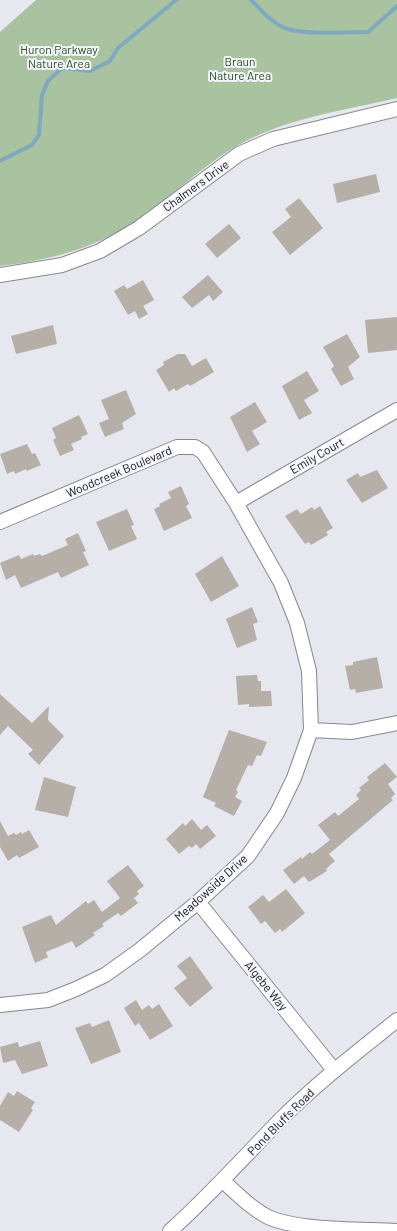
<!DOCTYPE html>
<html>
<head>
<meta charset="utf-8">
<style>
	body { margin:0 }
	canvas { display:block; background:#e7e7f0 }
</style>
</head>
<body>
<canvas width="397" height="1231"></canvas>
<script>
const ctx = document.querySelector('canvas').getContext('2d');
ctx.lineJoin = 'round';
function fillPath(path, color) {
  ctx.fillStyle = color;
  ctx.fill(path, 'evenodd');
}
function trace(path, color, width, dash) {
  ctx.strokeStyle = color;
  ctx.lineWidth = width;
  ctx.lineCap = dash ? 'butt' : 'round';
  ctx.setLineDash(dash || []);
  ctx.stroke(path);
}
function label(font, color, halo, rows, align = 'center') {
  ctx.font = font + ' Barlow,sans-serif';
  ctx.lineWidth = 4;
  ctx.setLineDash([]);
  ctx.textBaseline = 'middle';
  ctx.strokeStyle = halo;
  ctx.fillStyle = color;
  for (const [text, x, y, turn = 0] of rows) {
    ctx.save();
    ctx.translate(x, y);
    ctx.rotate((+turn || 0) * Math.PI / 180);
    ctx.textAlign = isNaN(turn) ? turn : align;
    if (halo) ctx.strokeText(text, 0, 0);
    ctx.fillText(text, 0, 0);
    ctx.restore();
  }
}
const green = new Path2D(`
	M36,0H397V98C342,111 279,119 230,150C198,170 170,198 139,219C97,248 50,260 0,266V32Z`);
const stream = new Path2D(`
	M251,0C261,10 274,25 288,29C308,35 346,32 368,32L397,6
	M0,161L32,145L39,135L42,95L48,81L62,68L90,71L110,61L118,48L176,0`);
const building = new Path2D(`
	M376,174L380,192L337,203L333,184Z
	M299,198L323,228L290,255L272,232L291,217L285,209Z
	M229,224L241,238L217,258L205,244Z
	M208,275L223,292L213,301L209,295L192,308L182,297Z
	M143,280L154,300L143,306L148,314L139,319L135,311L128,315L114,291L124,285L127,289Z
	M397,317V350L368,353L365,320Z
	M53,325L57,344L16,354L11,336Z
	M347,334L360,357L348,367L354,379L341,386L331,369L334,366L323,347Z
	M178,354H185L192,366L206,358L214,372L190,386L188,384L176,391L174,388L169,392L156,370L164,365L163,362Z
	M307,371L319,391L304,400L312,413L299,420L282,386Z
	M126,390L136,414L122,423L124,429L105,437L99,423L109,419L101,400Z
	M255,402L267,422L252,431L260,444L247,452L230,417Z
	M79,415L88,434L81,437L82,439L71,444L74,450L60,456L53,440L56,438L52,428Z
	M27,444L32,454L35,453L41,465L27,471L26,469L15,474L14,471L7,474L0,454Z
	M377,470L388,488L362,503L346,480L358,473L360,477Z
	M181,486L189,504L186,506L192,518L164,531L154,509L160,506L159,504L171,498L168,492Z
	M320,506L333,528L326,532L328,535L311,545L309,542L305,544L285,516L297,509L301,514L312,507L314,510Z
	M127,509L134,525L131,526L137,539L109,551L96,522Z
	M78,533L86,551L83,552L89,565L61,578L58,572L21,588L15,575L6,580L0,563L19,555L21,559L33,554L34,556L40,554L42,556L68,545L65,539Z
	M222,556L239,586L211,602L195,574Z
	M252,607L258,622L253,624L257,640L237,648L226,619Z
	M377,657L383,688L356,693L355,689L350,690L345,666L353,665V662Z
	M257,675L258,681H261V691H271L272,706L249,707V704L238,705L236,676Z
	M0,694L32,723L49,706L48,720L64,736L39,765L28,754L33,750L8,726L0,735Z
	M229,730L267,742L261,756L257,755L252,766L248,765L236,790L238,792L235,797L242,801L234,816L214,806L216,803L203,797Z
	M385,763L397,777L388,784L395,794L391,798L393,800L329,854L335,861L326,869L327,871L309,882L304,876L294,884L283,870L301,857L302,859L310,852L312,854L330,840L318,825L335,812L338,816L359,799L356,795L361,790L359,788L369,780L367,777Z
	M44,777L76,787L68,817L35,810Z
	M192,819L201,830L207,825L216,836L200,849L196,844L192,848L189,846L179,854L166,839L183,823L185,826Z
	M0,821L8,836L14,833L16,835L21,832L22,834L29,830L39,847L19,858L17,855L8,861L0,847Z
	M128,865L144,886L137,891L139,894L134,898L138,903L121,916L118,913L102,924L104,926L93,933L95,935L76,948L72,941L46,952L48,957L35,963L22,927L51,915L56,925L86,901L88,904L94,900L102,912L120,898L107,881Z
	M286,889L305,913L282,932L280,929L275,933L265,921L261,924L248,907L263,895L269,902Z
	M190,956L213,988L190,1007L174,988L187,978L177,966Z
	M136,1000L142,1010L149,1005L152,1009L159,1004L173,1026L150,1040L139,1023L135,1026L124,1008Z
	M109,1020L121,1052L91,1064L75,1028L90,1023L92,1027Z
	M40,1041L48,1066L22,1074L15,1060L3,1063L0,1047L18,1042L19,1047Z
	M17,1091L35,1102L31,1108L33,1110L19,1132L0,1120V1106L8,1092L14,1096Z`);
const street = new Path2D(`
	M0,275L62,265L100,251L139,228L239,154L273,139L397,109
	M236,503L397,410
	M0,522L177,447H195L203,452L236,503L281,583L297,623L309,671L311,730L294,778L277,813L248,856L198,902L140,950L105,975L76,989L48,1000L0,1005
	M311,730L352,732L397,723
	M198,902L334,1070
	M223,1181C237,1194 251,1208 268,1217C300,1231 360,1229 397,1231
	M170,1231C209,1196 244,1157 281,1119C317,1083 357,1052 397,1020`);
const parkNames = [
	["Huron Parkway",59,50],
	["Nature Area",59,64],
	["Braun",240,62],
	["Nature Area",240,76]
];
const streetNames = [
	["Chalmers Drive",196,186,-36],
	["Emily Court",317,456,-30],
	["Woodcreek Boulevard",119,472,-23],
	["Meadowside Drive",211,888,-42],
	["Algebe Way",266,986,51],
	["Pond Bluffs Road",281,1122,-45]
];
fillPath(green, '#a9c29f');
trace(stream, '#7eaabf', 4);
fillPath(building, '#b5afa8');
trace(street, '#87878f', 16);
trace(street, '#fff', 14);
label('12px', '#2b4d1c', '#f4f4fd', parkNames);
label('12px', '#141417', '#f4f4fd', streetNames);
</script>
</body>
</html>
